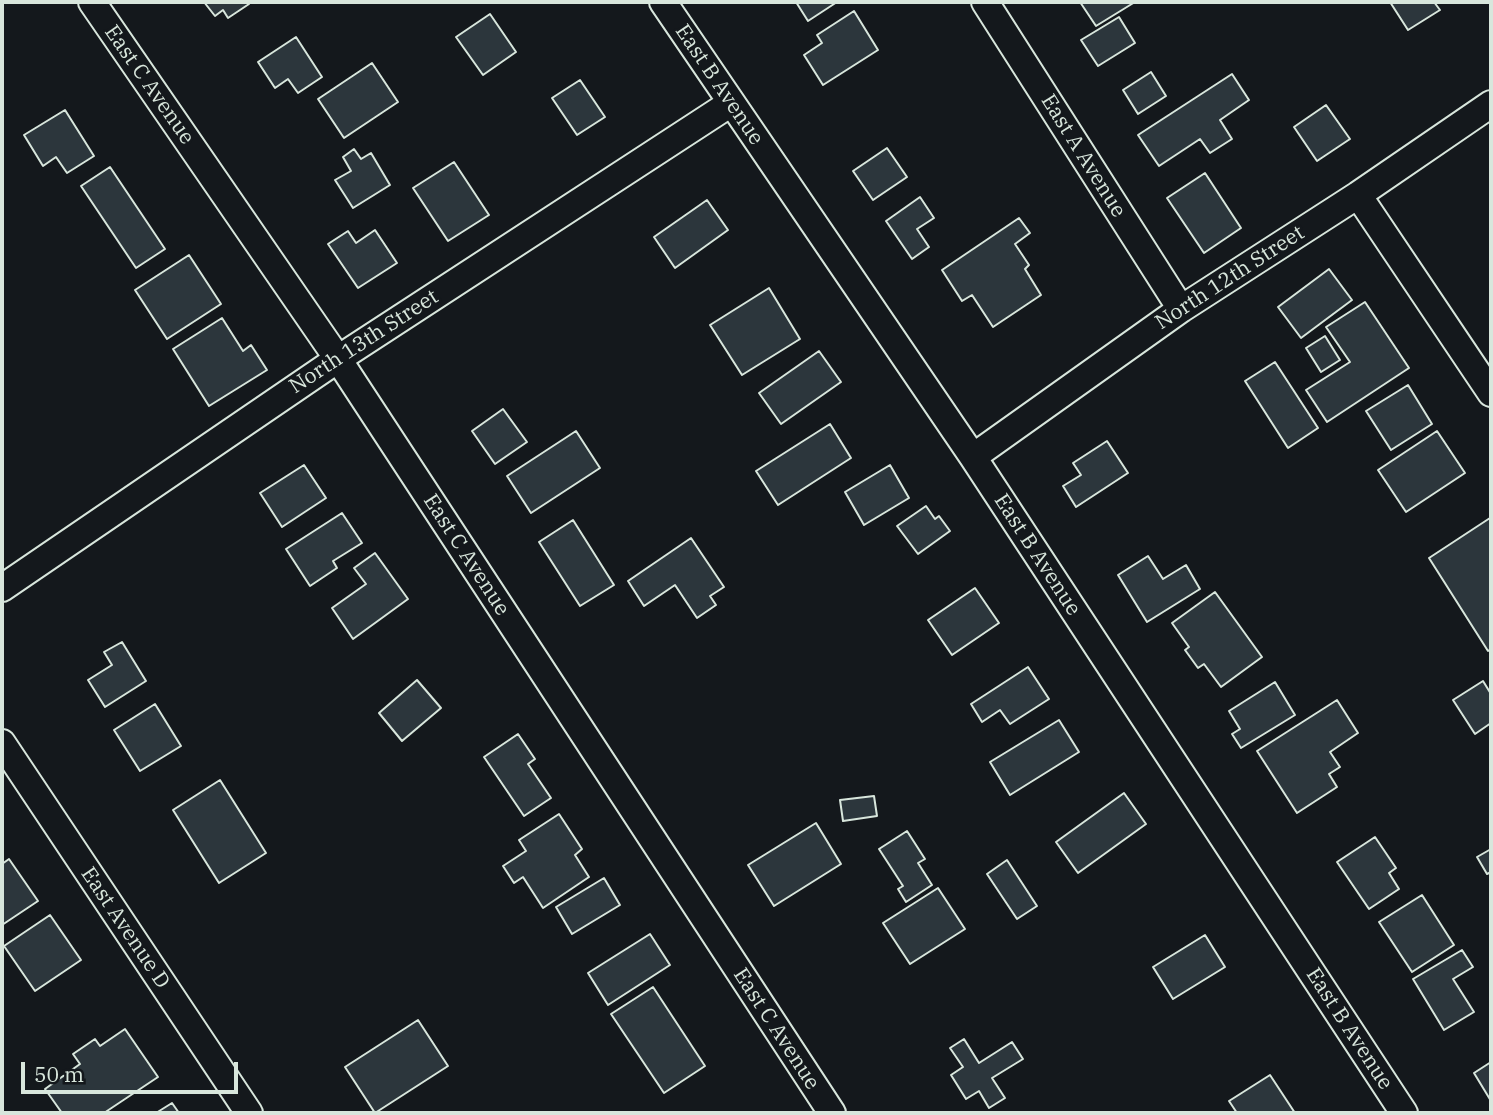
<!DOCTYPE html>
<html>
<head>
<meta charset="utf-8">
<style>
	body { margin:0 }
	#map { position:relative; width:1493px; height:1115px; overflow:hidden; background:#14181c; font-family:"IBM Plex Serif",serif }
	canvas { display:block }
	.frame { position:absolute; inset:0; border:4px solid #d8e6dc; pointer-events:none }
	.scale { position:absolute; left:21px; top:1062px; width:217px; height:32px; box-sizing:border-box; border:4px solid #d8e6dc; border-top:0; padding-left:9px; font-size:21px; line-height:24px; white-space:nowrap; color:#d8e6dc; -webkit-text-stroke:5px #14181c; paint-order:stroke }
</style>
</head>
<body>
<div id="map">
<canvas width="1493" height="1115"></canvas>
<div class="frame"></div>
<div class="scale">50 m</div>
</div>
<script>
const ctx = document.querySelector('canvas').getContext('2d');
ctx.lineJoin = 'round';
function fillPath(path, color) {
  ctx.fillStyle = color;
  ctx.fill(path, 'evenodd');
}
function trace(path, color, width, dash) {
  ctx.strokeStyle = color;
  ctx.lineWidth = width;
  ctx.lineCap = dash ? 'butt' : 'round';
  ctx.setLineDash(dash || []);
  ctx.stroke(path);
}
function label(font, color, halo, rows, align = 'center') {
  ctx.font = font + ' "IBM Plex Serif",serif';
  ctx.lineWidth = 5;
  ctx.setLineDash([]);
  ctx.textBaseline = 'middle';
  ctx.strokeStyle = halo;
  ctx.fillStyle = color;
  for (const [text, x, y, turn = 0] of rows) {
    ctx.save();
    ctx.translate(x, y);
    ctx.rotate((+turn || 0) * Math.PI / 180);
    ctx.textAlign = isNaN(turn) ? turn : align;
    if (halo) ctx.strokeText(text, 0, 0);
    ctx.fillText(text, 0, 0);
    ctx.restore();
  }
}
const building = new Path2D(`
	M204,2H248L249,4L228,18L223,10L215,16Z
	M796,2H837L808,21Z
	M1080,2H1135L1096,26Z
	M1390,2H1434L1440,10L1408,30Z
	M854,11L878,50L823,85L804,55L822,43L817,35Z
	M490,14L516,52L483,75L456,37Z
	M1119,17L1135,43L1098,66L1081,40Z
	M296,37L322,77L298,93L288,79L275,88L258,62Z
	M372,63L398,102L344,138L318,99Z
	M1151,72L1166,96L1138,114L1123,90Z
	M1232,74L1249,100L1220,120L1232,139L1210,153L1200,139L1159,166L1138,135Z
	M580,80L605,117L577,135L552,98Z
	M1326,105L1350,139L1317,161L1294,127Z
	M65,110L94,156L67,173L56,157L43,166L24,135Z
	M887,148L907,177L873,200L853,171Z
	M354,149L361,159L371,153L390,185L353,208L335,180L351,171L343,157Z
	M454,162L489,215L448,241L413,188Z
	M110,167L165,249L136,268L81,186Z
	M1205,173L1241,228L1204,253L1167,198Z
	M920,197L934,218L917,229L929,247L912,259L886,221Z
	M707,200L728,230L675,268L654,237Z
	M1019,218L1030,233L1015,244L1029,265L1025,269L1041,295L993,327L972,295L962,301L942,270Z
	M375,230L397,263L358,288L328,244L348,231L356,243Z
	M189,255L221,304L167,339L135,290Z
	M1329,269L1352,300L1301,338L1278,307Z
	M769,288L800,339L742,375L710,325Z
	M1365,302L1409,368L1327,422L1306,390L1350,362L1326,327Z
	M222,318L243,351L251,345L267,370L209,406L173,349Z
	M1325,336L1340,360L1321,372L1306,348Z
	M819,351L841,382L781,424L759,393Z
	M1275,362L1318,428L1288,448L1245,381Z
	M1408,385L1432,424L1391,450L1366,411Z
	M503,409L527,442L495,464L472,431Z
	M830,424L851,458L778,505L756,471Z
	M576,431L600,468L531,513L507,476Z
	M1437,431L1465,473L1406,512L1378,470Z
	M1107,441L1128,473L1076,507L1063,486L1081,475L1073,463Z
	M304,465L326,498L282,527L260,493Z
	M890,465L909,498L864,525L845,492Z
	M926,506L935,519L939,516L950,531L918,554L897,526Z
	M342,513L362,543L333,561L337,568L310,586L286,549Z
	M1490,518L1491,649L1488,651L1429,558Z
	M573,520L614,585L580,606L539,542Z
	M691,538L724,587L710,596L716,605L697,618L675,585L644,606L628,581Z
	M375,553L408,599L353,639L332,608L366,584L354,568Z
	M1148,556L1163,579L1186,565L1200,589L1147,622L1118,575Z
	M975,588L999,623L952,655L928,620Z
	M1215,592L1262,657L1221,687L1204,664L1198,668L1185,650L1189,647L1172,623Z
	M122,642L146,681L105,707L88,680L112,665L104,652Z
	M1028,667L1049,699L1010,724L1000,710L982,722L971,704Z
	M417,680L441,708L402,741L379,713Z
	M1483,681L1491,694V723L1475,734L1453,700Z
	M1275,682L1295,715L1241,748L1232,734L1240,729L1229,711Z
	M1337,700L1358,733L1330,752L1340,767L1329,774L1337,787L1297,813L1257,751Z
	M155,704L181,746L140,771L114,730Z
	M1059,720L1079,752L1010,795L990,762Z
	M518,734L535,759L528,764L551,798L524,816L484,757Z
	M220,780L266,853L219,883L173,810Z
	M1124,793L1146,824L1078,873L1056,842Z
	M874,796L877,816L843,821L840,800Z
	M559,814L582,849L575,855L589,877L543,908L523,877L514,883L503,866L526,851L519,840Z
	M816,823L841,864L774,906L748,865Z
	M907,831L925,859L918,863L932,885L906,902L898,889L903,886L879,849Z
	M1375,837L1396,868L1389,873L1399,889L1369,909L1337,862Z
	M1491,849V872L1487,874L1477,857Z
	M9,859L38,901L2,925V864Z
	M1007,860L1037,906L1017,919L987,874Z
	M604,878L620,905L572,934L556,907Z
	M938,888L965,929L910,964L883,923Z
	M1422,895L1454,945L1412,972L1379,922Z
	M50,915L81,960L35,991L4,946Z
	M650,934L670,965L608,1005L588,973Z
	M1205,935L1225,967L1173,999L1153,967Z
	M1462,950L1473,967L1453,979L1474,1012L1444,1030L1413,979Z
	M653,987L705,1066L664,1093L611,1014Z
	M418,1020L448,1066L375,1113L345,1067Z
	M125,1029L158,1077L104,1113H62L45,1089L80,1064L73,1054L95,1039L100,1046Z
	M964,1039L979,1063L1012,1042L1023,1059L992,1078L1005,1098L989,1108L979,1091L966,1099L951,1075L963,1067L950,1048Z
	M1491,1062V1101L1474,1073Z
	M1270,1075L1295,1113H1237L1229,1101Z
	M172,1103L179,1113H156Z`);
const street = new Path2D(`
	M92,2L338,359L832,1113
	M663,2L973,457L1404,1113
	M985,2L1181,309
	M1358,195L1491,393
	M973,457L1181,309L1358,195L1491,104
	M2,588L338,359L731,103
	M2,743L249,1113`);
const streetNames = [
	["East C Avenue",149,85,55],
	["East B Avenue",719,85,56],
	["East A Avenue",1083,156,58],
	["North 12th Street",1230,278,-33],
	["North 13th Street",364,342,-33],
	["East C Avenue",466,555,57],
	["East B Avenue",1037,555,57],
	["East Avenue D",125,928,56],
	["East C Avenue",776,1029,57],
	["East B Avenue",1349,1029,57]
];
fillPath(building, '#2c363c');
trace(building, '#d8e6dc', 2);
trace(street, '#d8e6dc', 30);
trace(street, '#14181c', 26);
label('21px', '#d8e6dc', '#14181c', streetNames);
</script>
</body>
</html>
